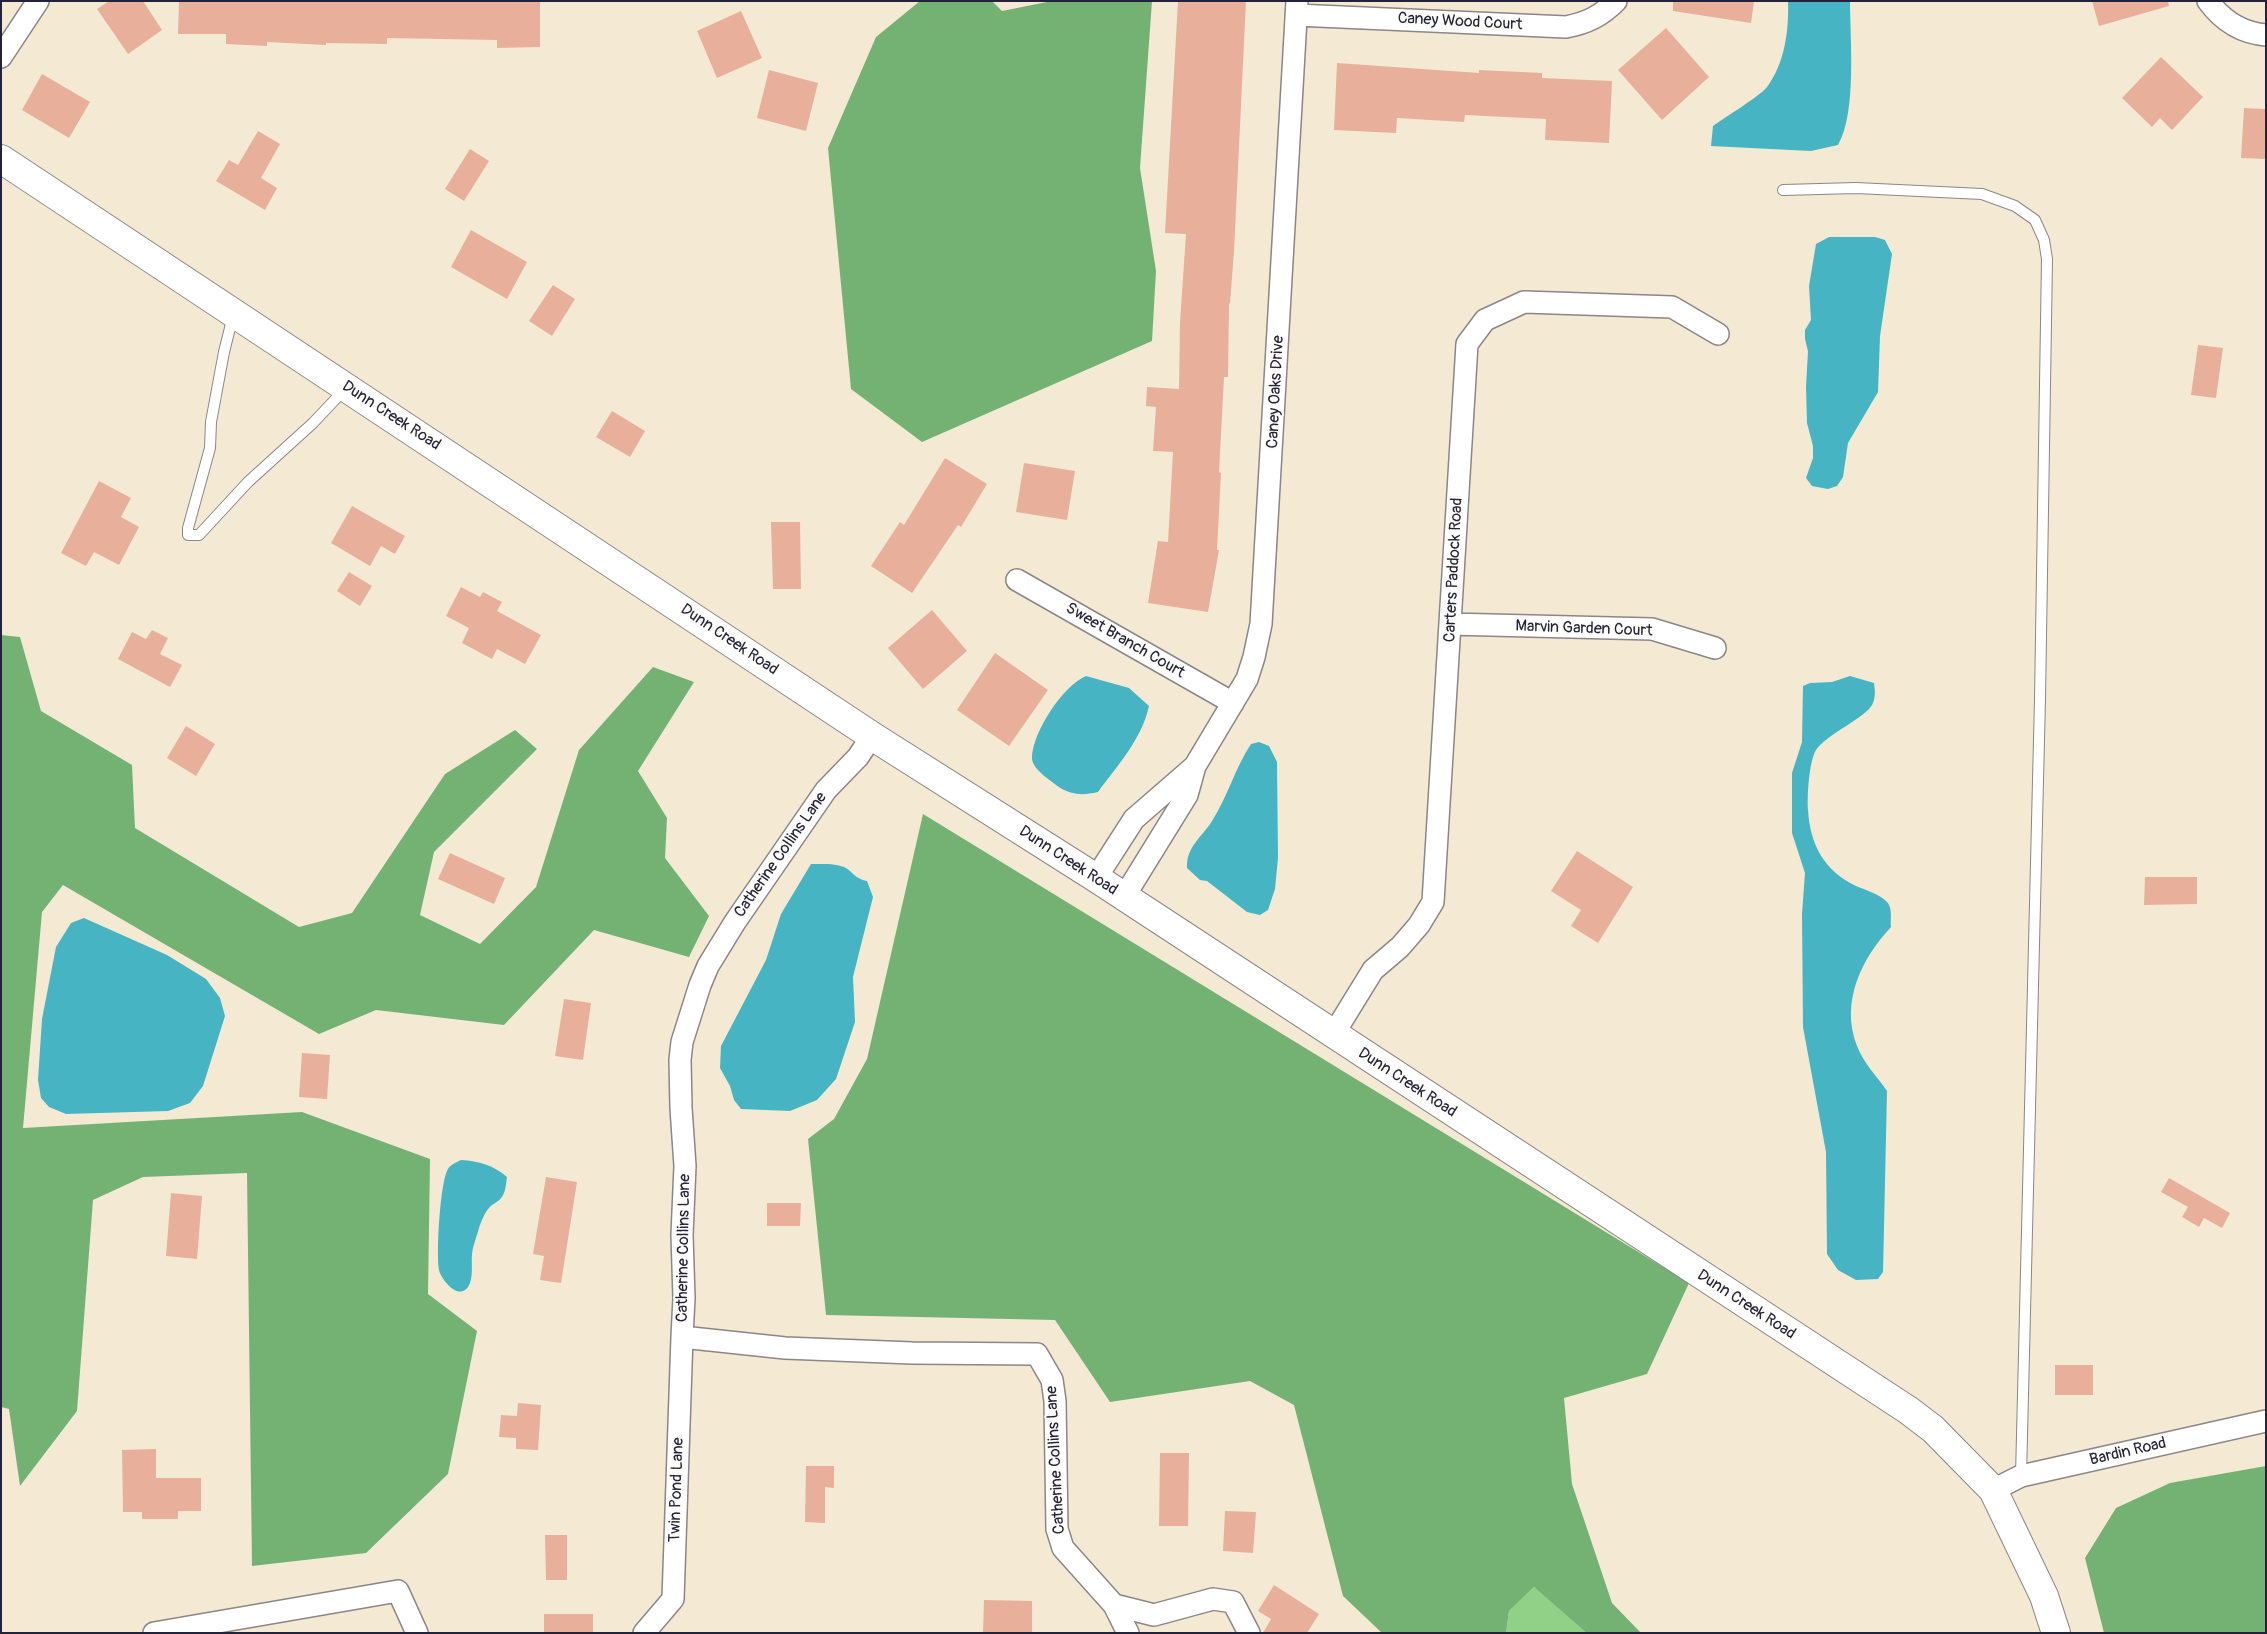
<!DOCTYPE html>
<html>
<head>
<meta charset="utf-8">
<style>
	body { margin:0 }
	#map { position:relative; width:2267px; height:1634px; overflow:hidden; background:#f4e9d3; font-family:Pangolin,sans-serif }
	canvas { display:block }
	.frame { position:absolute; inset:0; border:2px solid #22223b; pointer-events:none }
</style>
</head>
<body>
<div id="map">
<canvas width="2267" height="1634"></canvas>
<div class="frame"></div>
</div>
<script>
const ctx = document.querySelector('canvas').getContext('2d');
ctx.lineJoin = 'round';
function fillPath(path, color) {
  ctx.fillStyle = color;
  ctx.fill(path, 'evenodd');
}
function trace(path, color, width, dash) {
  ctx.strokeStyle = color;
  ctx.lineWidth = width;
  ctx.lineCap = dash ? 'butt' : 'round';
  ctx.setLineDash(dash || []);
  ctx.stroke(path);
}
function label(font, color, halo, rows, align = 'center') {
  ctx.font = font + ' Pangolin,sans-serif';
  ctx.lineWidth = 4;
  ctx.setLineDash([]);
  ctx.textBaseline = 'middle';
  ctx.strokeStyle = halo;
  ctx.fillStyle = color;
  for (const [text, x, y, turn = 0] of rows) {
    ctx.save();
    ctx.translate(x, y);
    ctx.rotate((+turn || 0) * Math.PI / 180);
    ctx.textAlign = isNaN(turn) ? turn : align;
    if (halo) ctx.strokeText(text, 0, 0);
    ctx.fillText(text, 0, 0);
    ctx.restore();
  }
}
const green = new Path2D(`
	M1534,1587L1587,1631V1633H1506L1509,1611Z`);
const forest = new Path2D(`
	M920,1H992L1002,11L1052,1H1152L1140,168L1156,271L1152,341L922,442L851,389L828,148L876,37Z
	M1,635L20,637L41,711L132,765L135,828L299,927L352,913L445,774L515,730L537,749L434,852L420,915L480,944L536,887L579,750L653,667L694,682L638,771L667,818L665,858L709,916L689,957L594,930L504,1025L376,1010L319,1034L63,885L42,912L23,1128L302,1112L430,1159L428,1294L477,1331L448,1474L366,1553L252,1566L247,1173L143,1177L93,1200L77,1411L20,1486L9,1409L1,1407Z
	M923,814L1689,1283L1647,1374L1564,1398L1572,1484L1612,1603L1641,1633H1587L1534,1587L1509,1611L1506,1633H1382L1343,1596L1294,1405L1250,1381L1110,1402L1055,1320L826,1315L808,1139L834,1119L867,1059Z
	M2266,1466V1633H2104L2085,1558L2116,1508L2170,1483Z`);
const water = new Path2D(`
	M1788,1H1850C1850,40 1857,112 1838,145L1811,151L1711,146L1713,126C1725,117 1759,97 1767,87C1785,63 1789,30 1788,1Z
	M1829,237H1875L1885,240L1892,254L1880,336L1878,392L1848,443L1843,477L1837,486L1828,489L1812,486L1806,478L1813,458V446L1807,423L1806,387L1808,351L1805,339V330L1811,320L1809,286L1816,244Z
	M1086,676L1129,688L1149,706C1142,739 1117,766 1098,792C1072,798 1063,791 1043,775C1038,770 1031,764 1032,756C1034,730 1063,686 1086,676Z
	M1850,676L1874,683C1875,690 1876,698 1872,705C1866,717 1826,735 1816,750C1809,761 1807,797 1808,810C1810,844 1824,871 1856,886C1865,890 1880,894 1887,902C1893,908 1890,920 1891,927C1861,959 1840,1003 1857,1046C1864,1064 1877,1076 1887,1091L1883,1272L1878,1279L1856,1280L1838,1270L1827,1254L1826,1152L1803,1027L1802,914L1805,873L1792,833V773L1802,742L1803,686L1810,683L1832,682Z
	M1259,742L1269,746L1277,762L1278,858L1275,889L1268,910L1260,915L1247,912L1207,881L1200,880L1187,868C1186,847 1202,837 1212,821C1228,796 1235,768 1251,744Z
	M811,864C822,864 834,863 844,867C853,871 853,878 867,881L873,897L853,977L855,1022L836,1079L817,1100L790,1111L741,1109L734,1100L730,1086L720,1068L721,1046L766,960L781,914Z
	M84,918L167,955L206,979L220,998L225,1016L203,1086L190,1103L168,1111L66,1114L49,1107L41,1098L38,1080L42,1019L56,947L71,923Z
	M461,1160C479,1161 493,1165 507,1177C506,1183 506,1190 503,1195C500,1202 493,1203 489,1208C485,1212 481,1222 479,1228C477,1236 473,1245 472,1254C471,1264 474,1278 468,1287C458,1301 441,1279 439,1270C436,1253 440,1186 447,1171C449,1165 455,1163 461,1160Z`);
const building = new Path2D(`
	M109,1H143L162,30L128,54L97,9Z
	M179,1H540V47L497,48V40L387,38V44L326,43V45L267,42V46L226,44V34H178Z
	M1178,1H1246L1234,251L1230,304L1229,303L1228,377H1224L1219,472L1221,473L1217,550H1219L1208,612L1148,603L1158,541L1168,542L1173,452L1153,451L1156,407L1146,406L1147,387L1179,389L1180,322L1186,234L1165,233Z
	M1673,1H1754L1751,23L1673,11Z
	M2092,1H2168L2169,6L2099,26Z
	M741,11L762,58L717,78L697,31Z
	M1666,28L1709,77L1662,120L1618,70Z
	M2161,57L2203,97L2172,130L2160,118L2152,127L2122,98Z
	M1337,63L1479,73V70L1542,73V78L1612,81L1609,143L1545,140L1546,119L1465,115L1464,122L1397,118L1396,133L1334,130Z
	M769,70L818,83L806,131L757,118Z
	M42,74L90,102L69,138L22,110Z
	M2244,108L2266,109V159L2241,158Z
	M258,131L280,144L261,178L277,188L265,210L216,181L229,160L238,165Z
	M470,149L489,161L464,201L445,189Z
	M471,230L527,262L507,299L451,267Z
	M553,285L575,299L552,336L529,321Z
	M2198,345L2223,348L2216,398L2191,395Z
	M612,411L645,431L630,457L596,437Z
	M945,458L987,484L961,527L958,525L912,593L871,566L900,522L904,525Z
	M1024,463L1075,471L1067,520L1016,512Z
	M99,481L131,498L121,517L139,527L119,565L94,552L86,566L61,553Z
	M352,506L405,536L395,554L381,546L370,566L331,543Z
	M771,522H800L801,589H773Z
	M349,572L372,586L360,606L337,591Z
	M461,587L480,597L483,592L502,602L497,611L541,635L525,664L497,649L492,659L462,643L469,628L446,616Z
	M932,610L967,651L923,689L888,648Z
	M152,630L168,638L160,654L182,665L170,687L118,659L132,632L146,639Z
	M995,653L1048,690L1009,746L957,710Z
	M186,726L215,744L196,776L167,758Z
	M1577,851L1633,887L1598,943L1571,926L1581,910L1551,891Z
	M450,853L505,878L494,904L438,879Z
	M2145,877H2197V904L2144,905Z
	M564,999L591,1003L583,1060L555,1056Z
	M302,1053L330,1055L327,1099L299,1097Z
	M546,1177L577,1182L561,1283L540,1280L544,1256L533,1254Z
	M2169,1178L2230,1213L2222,1228L2204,1218L2199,1227L2182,1217L2188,1207L2161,1192Z
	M171,1193L202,1196L197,1259L166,1256Z
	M767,1203H801L800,1226H767Z
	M2055,1365H2093V1395H2055Z
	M518,1403L541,1405L538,1450L516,1449V1438L499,1437L501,1415L517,1416Z
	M156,1449V1478H201V1511H178V1519H142V1512H123L122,1450Z
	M1160,1453H1189L1188,1526H1159Z
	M806,1466H834V1488L825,1487V1523L805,1522Z
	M1225,1511L1256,1512L1253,1553L1223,1551Z
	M545,1535H567V1580H546Z
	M1274,1585L1319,1614L1307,1633H1263L1271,1619L1258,1611Z
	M984,1600L1032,1601V1633H983Z
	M544,1614H593V1633H544Z`);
const lane = new Path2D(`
	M1783,190L1856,188L1982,194L2015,206L2035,220L2044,240L2047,259L2040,699L2021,1476
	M233,316L224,352L211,422L210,448L188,528V535H199L248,482L313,423L346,388`);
const street = new Path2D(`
	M2208,1C2222,20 2241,33 2266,35
	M1296,15L1566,27C1587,23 1601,16 1616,1
	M1,57L38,1
	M1017,580L1233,703
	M1450,624L1652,629L1715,648
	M872,736L858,757L826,790L735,922L708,966L700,985L682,1042L680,1060L681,1108L685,1166L682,1235L684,1298L682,1337L785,1348L912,1353L1037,1354L1052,1380L1055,1401L1057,1529L1063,1548L1114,1605L1128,1633
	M1096,878L1134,819L1195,766
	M1124,897L1187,795L1195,766L1247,679L1254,657L1261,624L1297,1
	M1333,1035L1373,970L1400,947L1419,925L1433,902L1467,344L1485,320L1524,302L1672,307L1718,334
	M1993,1490L2021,1476L2266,1421
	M1114,1605L1154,1615L1213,1599L1233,1602L1249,1633
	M154,1633L398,1591L417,1633
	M644,1633L673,1599L682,1337`);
const secondary = new Path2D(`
	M1,159L872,736L1096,878L1908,1410L1933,1429L1993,1490L2044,1596L2056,1633`);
const streetNames = [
	["Caney Wood Court",1460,22,3],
	["Caney Oaks Drive",1276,392,-87],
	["Dunn Creek Road",391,416,33],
	["Carters Paddock Road",1454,570,-87],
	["Marvin Garden Court",1584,629,2],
	["Dunn Creek Road",729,640,34],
	["Sweet Branch Court",1125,641,30],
	["Catherine Collins Lane",781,855,-55],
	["Dunn Creek Road",1068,861,33],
	["Dunn Creek Road",1407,1083,33],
	["Catherine Collins Lane",684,1248,-89],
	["Dunn Creek Road",1746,1305,33],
	["Bardin Road",2128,1452,-13],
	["Catherine Collins Lane",1056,1460,-93],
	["Twin Pond Lane",677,1490,-88]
];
fillPath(green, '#90d087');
fillPath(forest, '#74b274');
fillPath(water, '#46b4c2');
fillPath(building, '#e8b09b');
trace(lane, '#8b8687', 12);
trace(street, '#8b8687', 24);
trace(secondary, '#8b8687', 30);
trace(lane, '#fff', 10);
trace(street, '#fff', 21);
trace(secondary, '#fff', 28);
label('16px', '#22223b', '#fdfcf7', streetNames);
</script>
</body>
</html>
